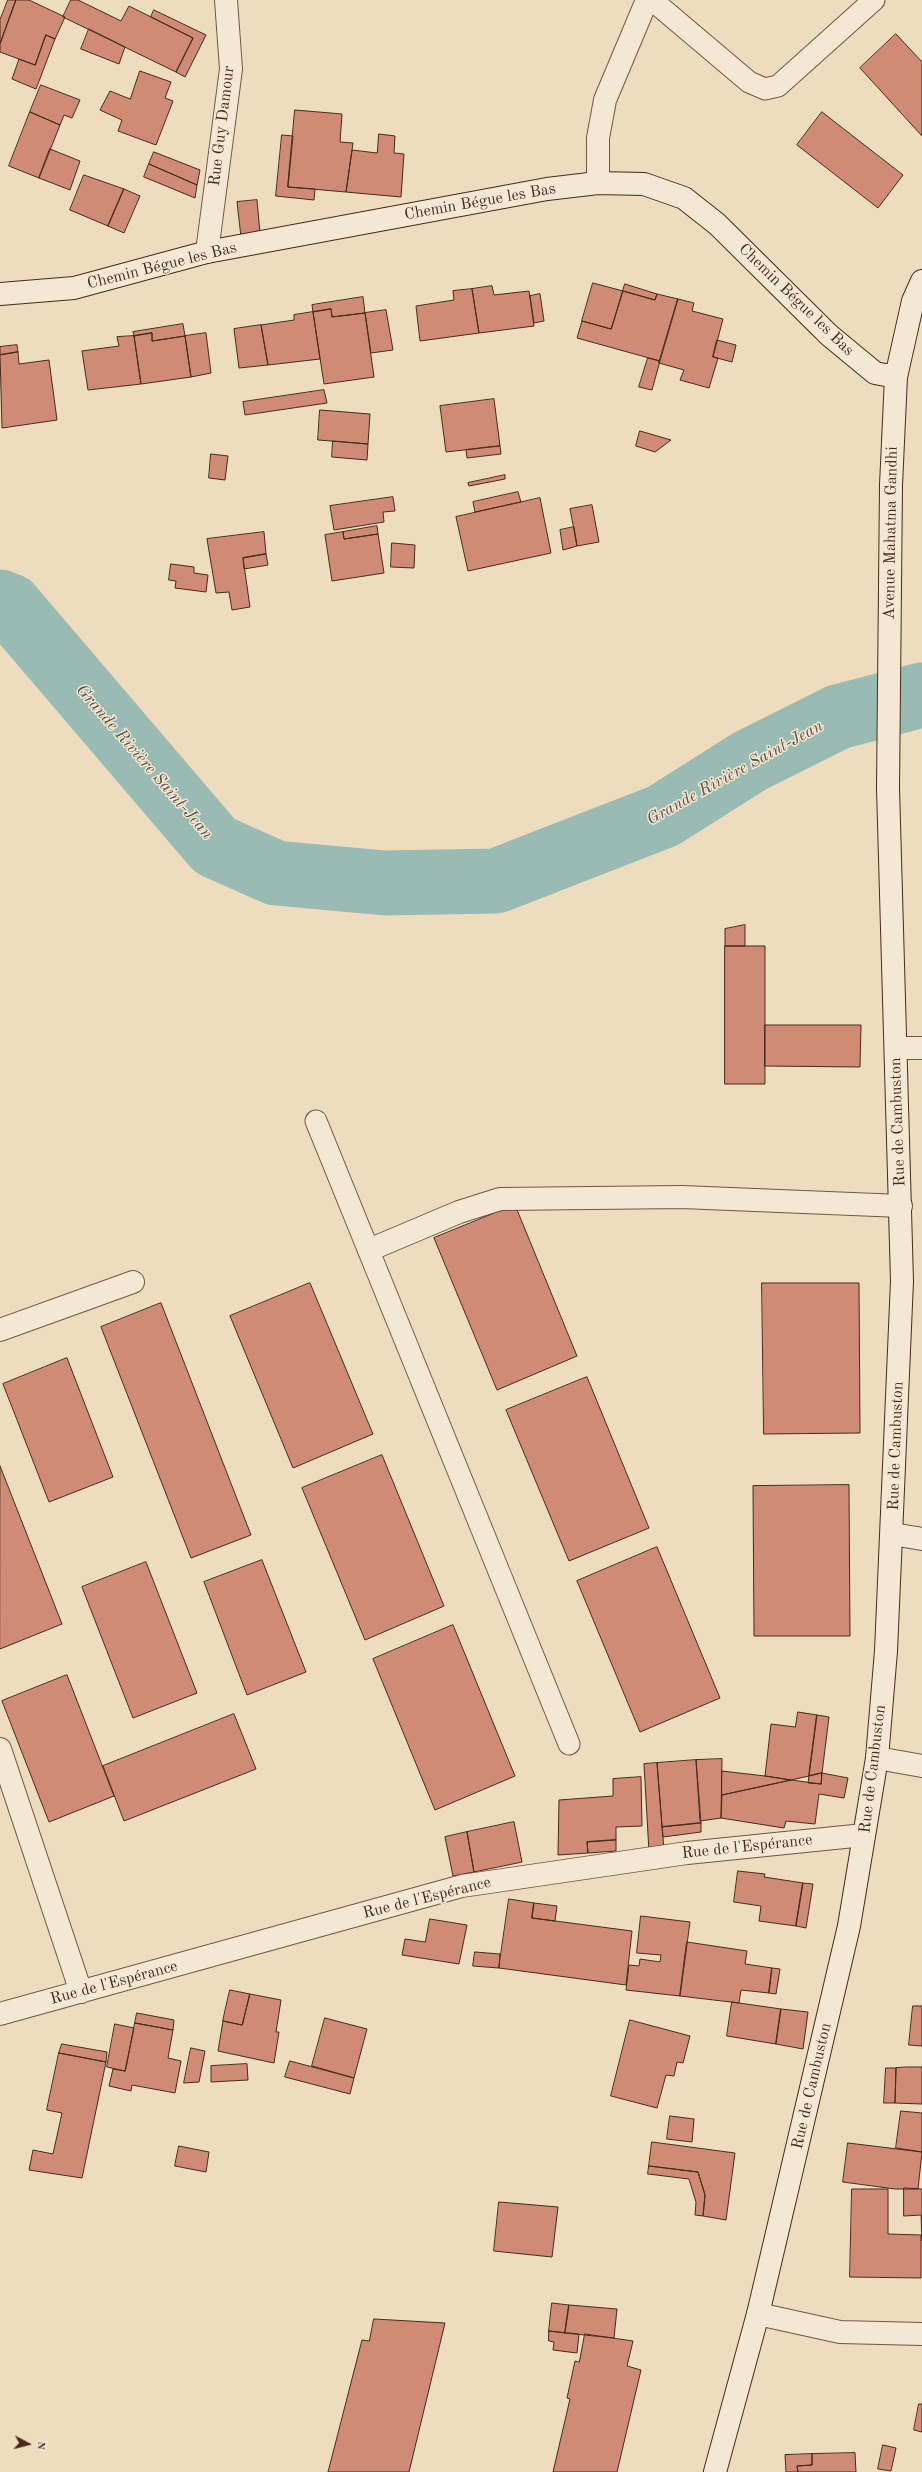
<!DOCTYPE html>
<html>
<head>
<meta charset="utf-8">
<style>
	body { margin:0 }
	#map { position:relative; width:922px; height:2472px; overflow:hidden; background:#eedcbf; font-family:"Old Standard TT",serif }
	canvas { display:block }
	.north { position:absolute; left:8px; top:2424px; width:40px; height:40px; -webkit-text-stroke:3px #f4e8d5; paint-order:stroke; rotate:97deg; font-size:11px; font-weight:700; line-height:16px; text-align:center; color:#472a1a }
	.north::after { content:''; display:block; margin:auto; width:14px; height:18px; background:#472a1a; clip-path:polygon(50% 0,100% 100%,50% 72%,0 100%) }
</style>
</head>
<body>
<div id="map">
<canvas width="922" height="2472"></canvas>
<div class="north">N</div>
</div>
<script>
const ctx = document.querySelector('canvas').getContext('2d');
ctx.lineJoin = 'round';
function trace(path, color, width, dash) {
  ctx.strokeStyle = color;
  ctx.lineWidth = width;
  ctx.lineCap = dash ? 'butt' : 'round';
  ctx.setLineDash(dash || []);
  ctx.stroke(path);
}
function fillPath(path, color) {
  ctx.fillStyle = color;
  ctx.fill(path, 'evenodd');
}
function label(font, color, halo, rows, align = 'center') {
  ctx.font = font + ' "Old Standard TT",serif';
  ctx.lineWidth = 3;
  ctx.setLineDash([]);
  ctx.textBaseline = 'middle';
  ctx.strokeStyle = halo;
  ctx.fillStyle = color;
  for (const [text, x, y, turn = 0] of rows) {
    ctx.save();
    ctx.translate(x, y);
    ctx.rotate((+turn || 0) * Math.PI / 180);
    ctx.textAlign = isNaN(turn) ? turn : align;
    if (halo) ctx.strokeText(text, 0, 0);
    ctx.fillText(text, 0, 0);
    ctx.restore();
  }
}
const river = new Path2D(`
	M0,602L10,606L215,846L276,873L385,883L496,881L663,816L750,761L838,717L922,695`);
const building = new Path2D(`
	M8,0H16L0,44V20Z
	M16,0H29L65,17L55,39L46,35L35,65L0,52V44Z
	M71,0H78L121,21L129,6L193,38L176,72L63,17Z
	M154,10L206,35L185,77L176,72L193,38L151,17Z
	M89,29L125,47L119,64L81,49Z
	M896,34L922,62V136L860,68Z
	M46,35L55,39L36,89L12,79L19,59L35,65Z
	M140,71L171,82L165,98L173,101L156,145L118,131L122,120L100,110L110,91L130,99Z
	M41,85L80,100L72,118L64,115L60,125L30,112Z
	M295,110L342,114L340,142L353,143L346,192L288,187Z
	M30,112L60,125L39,178L9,166Z
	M822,112L903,175L878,208L797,145Z
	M379,134L395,136L394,153L404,154L401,197L346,192L352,150L377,153Z
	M282,135L293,136L288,187L315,189L314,200L276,196Z
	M50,149L80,161L70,190L39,178Z
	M154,152L200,170L197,185L149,164Z
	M149,164L197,185L195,198L144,177Z
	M84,175L124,189L108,226L70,210Z
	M124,189L140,196L124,233L108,226Z
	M257,200L260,233L241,237L237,202Z
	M593,283L623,291L611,329L582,321Z
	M625,284L657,294L655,300L623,291Z
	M492,286L494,295L529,291L534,326L479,333L472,289Z
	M472,289L479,333L420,341L416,306L454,300L453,291Z
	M623,291L655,300L657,294L678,299L660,361L577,338L582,321L611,329Z
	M540,294L544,321L534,323L530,296Z
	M363,297L365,313L332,317L331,309L313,312L312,305Z
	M678,299L694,303L692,311L723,319L713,357L718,358L709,388L680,380L684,370L659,363Z
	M331,309L332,317L365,313L374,377L324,384L313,312Z
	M386,310L393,350L371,353L365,313Z
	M313,312L320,359L268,365L261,325L294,320V315Z
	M183,324L185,336L152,341V333L134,336L133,332Z
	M261,325L268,365L239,368L234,329Z
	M152,333V341L185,336L191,377L141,384L134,336Z
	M206,333L211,373L191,377L185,336Z
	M134,336L141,384L88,390L82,351L119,346L117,337Z
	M717,340L736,345L732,362L713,357Z
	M17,345L18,352L0,355V347Z
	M18,352L19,364L49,360L57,420L2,428L0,355Z
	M648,358L660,361L652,390L639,387Z
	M324,390L327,403L245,415L243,402Z
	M494,399L500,446L446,452L440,406Z
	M320,410L370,414L368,444L318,440Z
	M640,431L671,440L655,452L636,446Z
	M333,441L368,444L367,460L332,457Z
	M500,446L501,454L467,458L466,450Z
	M211,454L228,456L225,480L209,478Z
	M505,475V479L469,486L468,483Z
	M518,492L521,502L475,512L473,502Z
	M393,497L395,511L383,512L384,522L334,530L330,506Z
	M540,498L551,553L468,571L456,517Z
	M592,505L599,542L577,546L570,509Z
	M377,526L378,534L344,539L343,532Z
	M574,527L577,546L563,550L560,530Z
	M264,532L266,554L243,558L250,607L232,610L229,592L216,593L207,539Z
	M343,532L344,539L378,534L384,573L332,581L325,535Z
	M392,543L415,545L414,568L391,567Z
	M266,554L268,565L244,569L243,558Z
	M171,564L194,567V573L208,575L206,592L175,588L176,581L169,580Z
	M745,925V946H725V929Z
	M725,946H765V1084H725Z
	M765,1025H861L860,1067L765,1066Z
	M515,1205L577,1356L497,1390L434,1238Z
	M310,1283L373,1434L293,1468L230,1316Z
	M762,1283H859L860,1433L764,1434Z
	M161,1303L251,1535L191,1558L101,1327Z
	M67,1358L113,1477L49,1502L3,1384Z
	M587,1377L649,1528L569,1561L506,1410Z
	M382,1455L444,1606L365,1640L302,1488Z
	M0,1466L62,1624L0,1649Z
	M849,1485L850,1636H754L753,1486Z
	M657,1547L720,1698L640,1732L577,1581Z
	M262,1560L306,1672L247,1695L204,1582Z
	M146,1562L197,1693L133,1718L82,1587Z
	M453,1625L515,1776L435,1810L373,1659Z
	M67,1675L114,1796L49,1822L2,1701Z
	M798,1712L817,1715L809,1776L791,1780L765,1776L771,1724L795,1727Z
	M234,1714L256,1769L124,1821L103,1766Z
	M817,1715L829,1717L822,1773L809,1776Z
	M722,1759L721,1818L700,1821L696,1760Z
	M696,1760L701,1823L662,1827L657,1763Z
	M657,1763L664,1850L649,1852L644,1764Z
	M722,1771L765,1776L791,1780L722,1795Z
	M822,1773L848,1778L844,1798L819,1794L815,1824L786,1821L784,1828L721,1818L722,1795L791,1780L821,1784Z
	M822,1773L821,1784L808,1783L809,1776Z
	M641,1777L642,1826L616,1827V1840L587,1842L588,1853L558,1855L559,1800L613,1796V1779Z
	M514,1822L522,1862L474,1872L467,1832Z
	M701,1823V1832L663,1837L662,1827Z
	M467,1832L474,1872L453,1876L445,1837Z
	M616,1840V1851L588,1853L587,1842Z
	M738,1871L765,1874L764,1877L803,1883L796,1926L759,1921L761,1906L734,1902Z
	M803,1883L813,1884L806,1928L796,1926Z
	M509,1899L534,1903L532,1918L632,1931L626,1985L499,1968Z
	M534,1903L557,1906L555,1921L532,1918Z
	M641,1916L690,1922L680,1996L626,1990L629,1965L639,1966L640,1959L660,1962L661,1955L637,1953Z
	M430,1919L467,1925L459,1964L402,1955L405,1939L425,1942Z
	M687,1942L747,1951L745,1964L772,1968L769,1993L741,1990L739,2003L680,1996Z
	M475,1952L500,1954L499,1968L473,1966Z
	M772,1968L780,1969L776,1994L769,1993Z
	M230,1990L250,1994L242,2025L223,2021Z
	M250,1994L281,2000L276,2032H279L274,2063L218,2051L223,2021L242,2025Z
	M732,2002L781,2009L776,2044L727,2036Z
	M913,2006H922V2046L909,2045Z
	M781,2009L808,2012L803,2049L776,2044Z
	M137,2013L174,2020L173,2030L135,2023Z
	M325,2018L367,2029L354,2078L312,2066Z
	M630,2020L690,2036L683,2063L677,2062L674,2076L666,2075L657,2108L611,2096Z
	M135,2023L173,2030L168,2058L181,2061L175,2093L132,2085L131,2091L109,2086L113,2069L125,2071Z
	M115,2024L134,2028L125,2071L107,2067Z
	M62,2044L107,2052L106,2062L59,2053Z
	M191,2048L205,2051L199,2082L184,2083Z
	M59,2053L106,2062L82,2178L29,2170L33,2150L53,2154L62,2113L47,2110Z
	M290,2061L354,2078L350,2094L285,2077Z
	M247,2064L248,2080L211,2082V2066Z
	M906,2067H922V2104L895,2103L896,2068Z
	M886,2068H896L895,2103H884Z
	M901,2111L922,2113V2152L896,2148Z
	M670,2116L694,2119L692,2142L667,2139Z
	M652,2142L735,2153L726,2220L703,2216L705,2195L698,2172L649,2166Z
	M848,2143L922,2152L918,2189H895L843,2182Z
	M179,2146L209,2152L206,2172L175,2166Z
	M649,2166L698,2172L705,2195L703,2216L695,2215L696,2202L689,2179L648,2174Z
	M904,2188L922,2189V2241L921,2215L904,2216Z
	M852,2189H888V2234L921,2235V2278L850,2277Z
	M499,2202L558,2207L552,2257L494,2251Z
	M552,2303L569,2305L565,2333L549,2331Z
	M569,2305L617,2309L614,2338L565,2333Z
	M374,2319L445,2323L409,2472H328L362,2340L369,2341Z
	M549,2331L579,2334L577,2353L553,2350L554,2342L549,2341Z
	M585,2334L633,2341L627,2366L641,2370L617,2472H553L570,2399L567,2398L575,2361L579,2362Z
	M919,2404H922V2432L914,2430Z
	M883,2445L896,2448L891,2471L878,2469Z
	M855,2453L856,2472H798L797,2466L812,2465V2454Z
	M812,2454V2465L797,2466L798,2472H786L785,2455Z`);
const lane = new Path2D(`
	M652,0L749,82L765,89L778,86L874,0
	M316,1121L569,1744`);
const street = new Path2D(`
	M598,183V138L605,100L647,0
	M207,252L231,69L226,0
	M896,1048H922
	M369,1250L459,1212L500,1199L682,1197L901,1206
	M0,1330L133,1282
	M892,1534L922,1539
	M0,1749L81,1992
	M877,1758L922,1766
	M0,2014L462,1886L687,1853L864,1835
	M758,2314L840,2332L922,2334`);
const secondary = new Path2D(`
	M0,294L74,288L207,252L547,189L598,183L644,184L684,198L717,224L829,335L875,373L896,377
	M715,2472L758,2314L849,1926L877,1758L886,1651L902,1281L888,788L891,485L896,377L913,301L922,281`);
const streetNames = [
	["Rue Guy Damour",222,126,-83],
	["Chemin Bégue les Bas",480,202,-10],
	["Chemin Bégue les Bas",162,266,-14],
	["Chemin Bégue les Bas",796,300,44],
	["Avenue Mahatma Gandhi",891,533,-89],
	["Rue de Cambuston",898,1122,-92],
	["Rue de Cambuston",896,1446,-88],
	["Rue de Cambuston",873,1769,-83],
	["Rue de l'Espérance",747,1847,-6],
	["Rue de l'Espérance",427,1898,-14],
	["Rue de l'Espérance",114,1983,-15],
	["Rue de Cambuston",812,2086,-77]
];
const waterNames = [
	["Grande Rivière Saint-Jean",144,762,49],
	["Grande Rivière Saint-Jean",735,773,-29]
];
trace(river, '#99bbb3', 65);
fillPath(building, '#d08b77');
trace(building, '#472a1a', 1);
trace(lane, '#715643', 23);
trace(street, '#715643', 24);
trace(secondary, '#472a1a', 24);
trace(lane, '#f4e8d5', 21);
trace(street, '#f4e8d5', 22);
trace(secondary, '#f4e8d5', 22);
label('16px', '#472a1a', '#f4e8d5', streetNames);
label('italic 17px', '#5c4e40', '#f4e8d5', waterNames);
</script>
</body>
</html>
